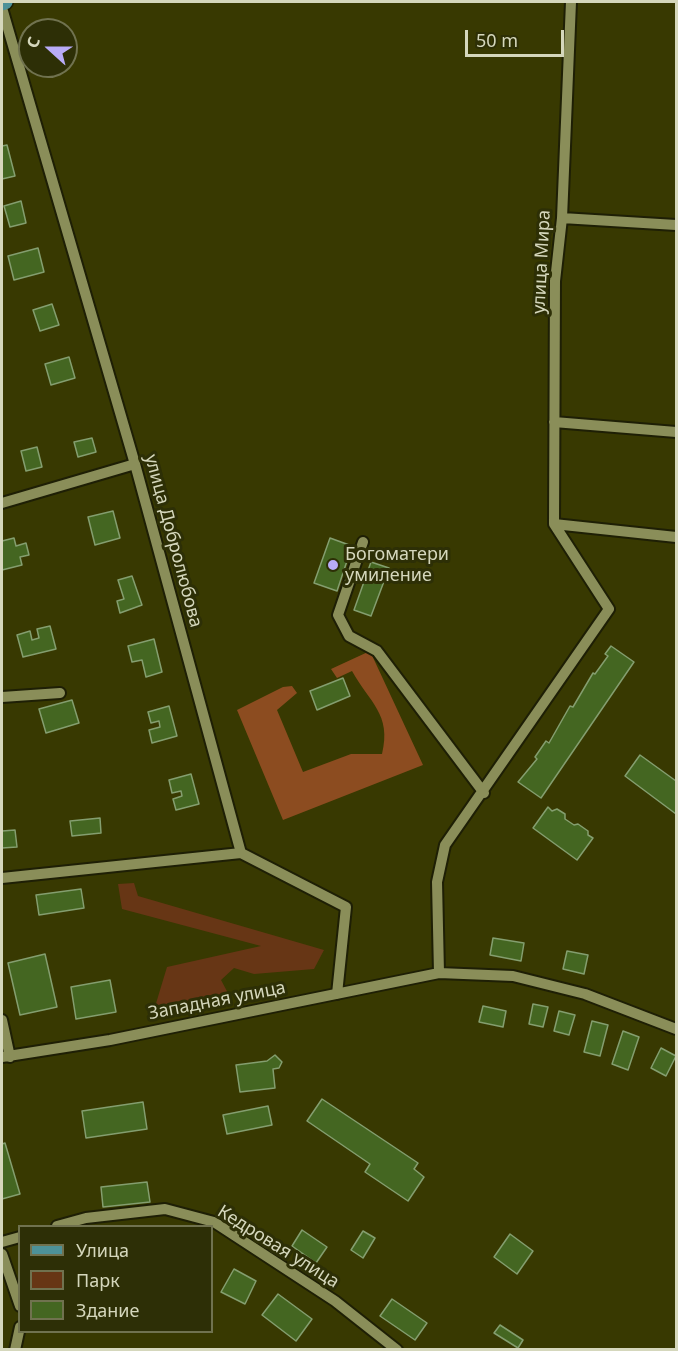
<!DOCTYPE html>
<html>
<head>
<meta charset="utf-8">
<style>
	body { margin:0 }
	#map { position:relative; width:678px; height:1351px; overflow:hidden; background:#383901; font-family:"Noto Sans",sans-serif }
	canvas { display:block }
	.frame { position:absolute; inset:0; border:3px solid #d5d7bc; pointer-events:none }
	.legend { position:absolute; left:18px; top:1225px; width:195px; height:108px; box-sizing:border-box; background:#2d2f06; border:2px solid #70724f; margin:0; padding:8px 10px; list-style:none; font-size:18px; color:#d5d7bc }
	.legend li { display:flex; align-items:center; gap:12px; height:30px }
	.legend b { width:30px; border:2px solid #70724f }
	.north { position:absolute; left:18px; top:18px; width:60px; height:60px; box-sizing:border-box; background:#2d2f06; border:2px solid #70724f; border-radius:50%; rotate:291deg; font-size:16px; font-weight:700; line-height:24px; text-align:center; color:#d5d7bc }
	.north::after { content:''; display:block; margin:auto; width:21px; height:27px; background:#b8abf7; clip-path:polygon(50% 0,100% 100%,50% 72%,0 100%) }
	.scale { position:absolute; left:465px; top:30px; width:99px; height:27px; box-sizing:border-box; border:3px solid #d5d7bc; border-top:0; padding-left:8px; font-size:18px; line-height:21px; white-space:nowrap; color:#d5d7bc; -webkit-text-stroke:4px #2d2f06; paint-order:stroke }
</style>
</head>
<body>
<div id="map">
<canvas width="678" height="1351"></canvas>
<div class="frame"></div>
<ul class="legend">
<li><b style="height:8px;background:#4d9298"></b>Улица</li>
<li><b style="height:16px;background:#673615"></b>Парк</li>
<li><b style="height:16px;background:#446621"></b>Здание</li>
</ul>
<div class="north">С</div>
<div class="scale">50 m</div>
</div>
<script>
const ctx = document.querySelector('canvas').getContext('2d');
ctx.lineJoin = 'round';
function fillPath(path, color) {
  ctx.fillStyle = color;
  ctx.fill(path, 'evenodd');
}
function trace(path, color, width, dash) {
  ctx.strokeStyle = color;
  ctx.lineWidth = width;
  ctx.lineCap = dash ? 'butt' : 'round';
  ctx.setLineDash(dash || []);
  ctx.stroke(path);
}
function label(font, color, halo, rows, align = 'center') {
  ctx.font = font + ' "Noto Sans",sans-serif';
  ctx.lineWidth = 6;
  ctx.setLineDash([]);
  ctx.textBaseline = 'middle';
  ctx.strokeStyle = halo;
  ctx.fillStyle = color;
  for (const [text, x, y, turn = 0] of rows) {
    ctx.save();
    ctx.translate(x, y);
    ctx.rotate((+turn || 0) * Math.PI / 180);
    ctx.textAlign = isNaN(turn) ? turn : align;
    if (halo) ctx.strokeText(text, 0, 0);
    ctx.fillText(text, 0, 0);
    ctx.restore();
  }
}
const green = new Path2D(`
	M134,883L138,896L324,950L314,969L254,974L234,968L221,980L229,995L154,1010L167,967L261,946L122,909L118,884Z`);
const forest = new Path2D(`
	M370,651L423,765L283,820L237,710L283,687L292,686L297,693L277,710L303,772L351,754H382C392,714 369,702 352,671L337,678L331,669Z`);
const building = new Path2D(`
	M7,145L15,176L2,179V146Z
	M21,201L26,223L10,227L4,206Z
	M38,248L44,272L14,280L8,256Z
	M52,304L59,325L40,331L33,310Z
	M69,357L75,378L51,385L45,364Z
	M92,438L96,452L78,457L74,442Z
	M37,447L42,467L26,471L21,451Z
	M113,511L120,538L95,545L88,517Z
	M14,538L16,546L26,543L29,555L20,557L22,565L2,570V541Z
	M330,538L352,546L337,591L314,583Z
	M371,562L389,568L371,616L354,610Z
	M132,576L142,605L120,613L117,601L124,599L118,580Z
	M50,626L56,649L23,657L17,635L30,631L32,640L39,638L37,629Z
	M154,639L162,672L146,677L142,660L132,662L128,646Z
	M611,646L634,662L541,798L518,782L537,759L535,757L546,741L549,743L570,706L573,707L593,673L595,674L608,656L605,654Z
	M343,678L350,696L317,710L310,691Z
	M72,700L79,723L46,733L39,709Z
	M169,706L177,736L152,743L149,730L160,727L159,721L151,723L148,712Z
	M640,755L676,781V814L625,776Z
	M191,774L199,804L176,810L173,799L182,796L181,791L172,793L169,780Z
	M548,807L552,811L557,809L565,814V819L574,825L578,824L588,831V835L593,838L577,860L533,828Z
	M100,818L101,833L72,836L70,821Z
	M15,830L17,847L2,848V831Z
	M81,889L84,908L39,915L36,895Z
	M493,938L524,943L521,961L490,955Z
	M567,951L588,955L584,974L563,969Z
	M45,954L57,1007L20,1015L8,963Z
	M110,980L116,1012L76,1019L71,987Z
	M533,1004L548,1007L543,1027L529,1024Z
	M483,1006L506,1011L503,1027L479,1022Z
	M559,1011L575,1015L569,1035L554,1031Z
	M592,1021L608,1025L600,1056L584,1052Z
	M623,1031L639,1037L628,1070L612,1064Z
	M661,1048L676,1056L666,1076L651,1068Z
	M275,1055L282,1062L279,1068L273,1069L275,1088L240,1092L236,1065L267,1061Z
	M322,1099L418,1163L414,1169L424,1177L408,1201L365,1172L370,1164L307,1121Z
	M143,1102L147,1129L86,1138L82,1111Z
	M268,1106L272,1125L227,1134L223,1115Z
	M5,1143L20,1194L2,1199V1144Z
	M147,1182L150,1202L103,1207L101,1187Z
	M302,1230L327,1247L316,1263L292,1246Z
	M363,1231L375,1238L363,1258L351,1250Z
	M510,1234L533,1251L517,1274L494,1257Z
	M234,1269L256,1281L245,1304L221,1292Z
	M278,1294L312,1319L296,1341L262,1315Z
	M392,1299L427,1323L415,1340L380,1316Z
	M500,1325L523,1340L518,1348L494,1333Z`);
const minor = new Path2D(`
	M2,8L135,464L241,853L2,878
	M562,218L676,225
	M554,422L676,432
	M2,503L135,464
	M554,524L555,281L562,218L571,2
	M554,524L676,537
	M363,542L338,615L349,636L377,651L484,793
	M2,697L60,693
	M241,853L346,907L337,994
	M439,973L437,882L445,845L609,609L554,524
	M2,1020L10,1057
	M2,1057L110,1040L439,973L513,976L585,994L676,1029
	M57,1226L86,1218L165,1209L214,1222L335,1301L397,1350
	M2,1242L20,1237
	M2,1254L20,1306
	M15,1350L20,1327`);
const major = new Path2D(`
	M2,3L5,2`);
const markers = [
	[333,565,6,"#b8abf7"]
];
const streetNames = [
	["улица Мира",542,262,-87],
	["улица Добролюбова",173,541,75],
	["Западная улица",217,1001,-11],
	["Кедровая улица",278,1247,32]
];
const poiNames = [
	["Богоматери",345,555],
	["умиление",345,576]
];
fillPath(green, '#673615');
fillPath(forest, '#8c4c20');
fillPath(building, '#446621');
trace(building, '#849e6f', 1.5);
trace(minor, '#1e1f05', 14);
trace(major, '#1e1f05', 18);
trace(minor, '#8a8e59', 10);
trace(major, '#4d9298', 15);
for (const [x, y, r, color] of markers) {
  const dot = new Path2D();
  dot.arc(x, y, r, 0, 2 * Math.PI);
  ctx.fillStyle = color;
  ctx.fill(dot);
  trace(dot, '#2d2f06', 2);
}
label('18px', '#d5d7bc', '#2d2f06', streetNames);
label('18px', '#d5d7bc', '#2d2f06', poiNames, 'left');
</script>
</body>
</html>
